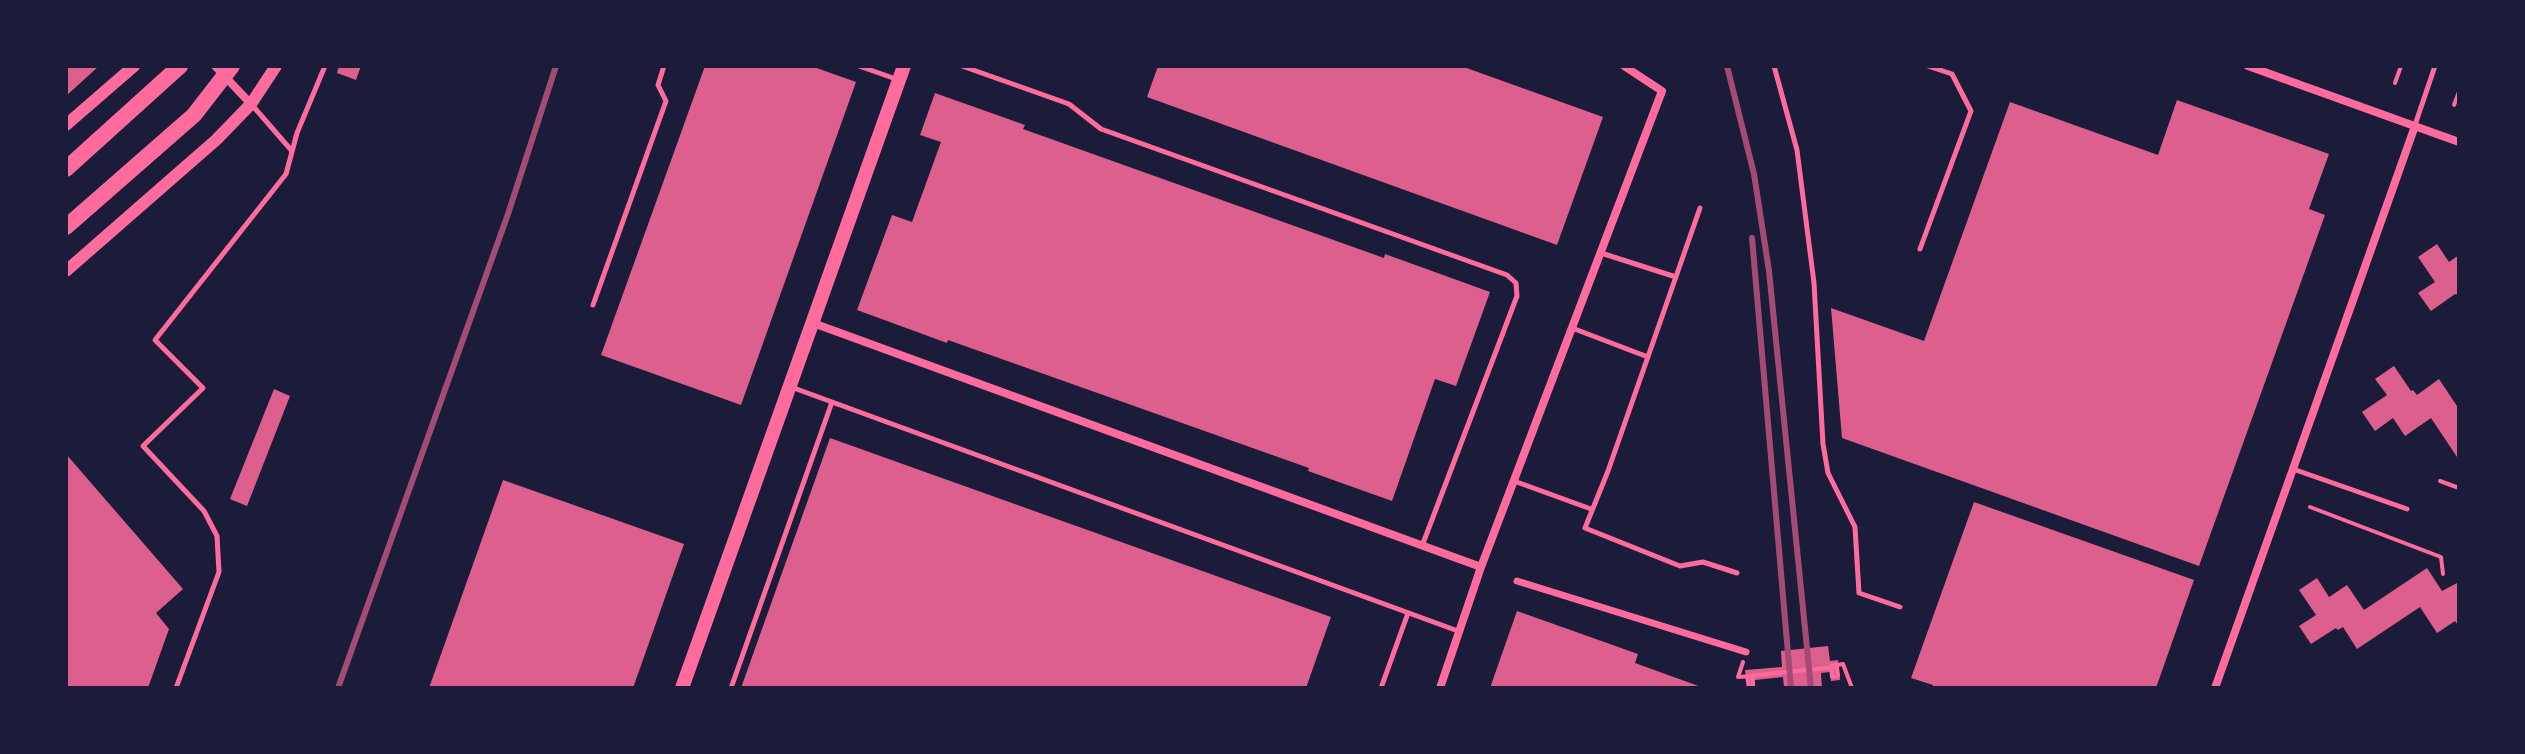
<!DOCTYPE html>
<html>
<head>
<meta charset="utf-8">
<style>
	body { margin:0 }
	#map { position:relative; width:2525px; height:754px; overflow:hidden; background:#1b1b3a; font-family:"Golos Text",sans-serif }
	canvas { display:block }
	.frame { position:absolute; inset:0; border:68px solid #1b1b3a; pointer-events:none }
</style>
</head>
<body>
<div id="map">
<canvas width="2525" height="754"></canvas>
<div class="frame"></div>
</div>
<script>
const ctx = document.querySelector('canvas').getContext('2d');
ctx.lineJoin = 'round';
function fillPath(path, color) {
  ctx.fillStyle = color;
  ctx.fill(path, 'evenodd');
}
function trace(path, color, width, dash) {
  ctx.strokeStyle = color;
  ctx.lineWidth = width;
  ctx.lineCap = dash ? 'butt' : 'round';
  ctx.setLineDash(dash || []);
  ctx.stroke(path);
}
const building = new Path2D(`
	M66,66H99L66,96Z
	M339,66H361L356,80L337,73Z
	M705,66H811L856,82L741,405L601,355Z
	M1158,66H1461L1603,117L1557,245L1147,97Z
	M935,93L1025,125L1023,129L1384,258L1385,254L1490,292L1456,386L1435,379L1392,501L1308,471L1309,468L948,340L947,343L857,310L892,215L912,222L941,142L920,135Z
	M2177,100L2329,154L2309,209L2325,215L2199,566L1842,438L1831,308L1924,341L2010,102L2158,155Z
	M2437,244L2449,262L2459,255V295L2455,294L2431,311L2418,293L2435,282L2418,257Z
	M2394,366L2411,391L2413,390L2417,395L2439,379L2459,409V460L2431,418L2405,436L2393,418L2375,431L2362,412L2387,395L2375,379Z
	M274,389L290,396L247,506L230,499Z
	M830,438L1331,617L1306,688H741Z
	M66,454L183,589L156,613L169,629L148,688H66Z
	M503,480L684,544L633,688H429Z
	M1974,502L2194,580L2156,688H1932L1933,685L1911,678Z
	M2427,568L2442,591L2459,582V627L2455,621L2437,633L2420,607L2357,649L2343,627L2338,630L2336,628L2311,644L2299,626L2316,615L2299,590L2317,578L2329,597L2347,585L2364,610Z
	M1517,611L1638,654L1635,663L1704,688H1490Z
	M1828,646L1830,661L1838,660L1840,680L1831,681L1830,672L1821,673L1822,688H1784L1783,677L1755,680V688H1747L1745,670L1782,667L1781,651Z`);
const path = new Path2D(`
	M2395,83L2401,66
	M2454,105L2459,92
	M2459,352V353
	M2440,481L2459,488
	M2310,507L2441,557L2443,574
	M1743,662L1738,677L1752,676L1753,688
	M1749,688L1747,676L1837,667L1838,676L1832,677L1831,666L1843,664L1852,688`);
const service = new Path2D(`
	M859,66L896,79
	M962,66L1069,104L1101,129L1507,275L1516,283L1517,296L1422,546
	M1774,66L1797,150L1814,283L1823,444L1828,473L1855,527L1859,593L1900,607
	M252,105L292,151
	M2415,125L2435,66
	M1700,208L1608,471L1585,528L1680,566L1703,562L1737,573
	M1920,249L1971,111L1952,74L1928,66
	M1601,253L1676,277
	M593,305L666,101L658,85L664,66
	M1572,328L1648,357
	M791,387L1458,631
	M2293,469L2407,509
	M1514,481L1591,509
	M176,688L219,572L217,536L204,511L143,446L203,388L155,340L286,174L297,133L325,66
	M731,688L832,402
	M1381,688L1408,613`);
const pedestrian = new Path2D(`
	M1517,581L1746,652`);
const minor = new Path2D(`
	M215,66L251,104
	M2248,66L2459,142
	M813,323L1481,567
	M1440,688L1481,567L1662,91L1624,66
	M2215,688L2415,126`);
const tertiary = new Path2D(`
	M66,125L134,66
	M66,271L216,140L251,104L276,66`);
const secondary = new Path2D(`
	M682,688L904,66`);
const trunk = new Path2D(`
	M66,169L180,66
	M66,227L194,115L232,66`);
const rail = new Path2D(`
	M1727,66L1754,174L1769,271L1811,688
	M1752,238L1791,688
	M338,688L508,214L556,66`);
fillPath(building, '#dd5f8e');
trace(path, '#ff6b9d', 4);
trace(service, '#ff6b9d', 5);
trace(pedestrian, '#ff6b9d', 7);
trace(minor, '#ff6b9d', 8);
trace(tertiary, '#ff6b9d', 12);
trace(secondary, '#ff6b9d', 14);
trace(trunk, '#ff6b9d', 16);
trace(rail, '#a44b75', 6);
</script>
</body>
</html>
